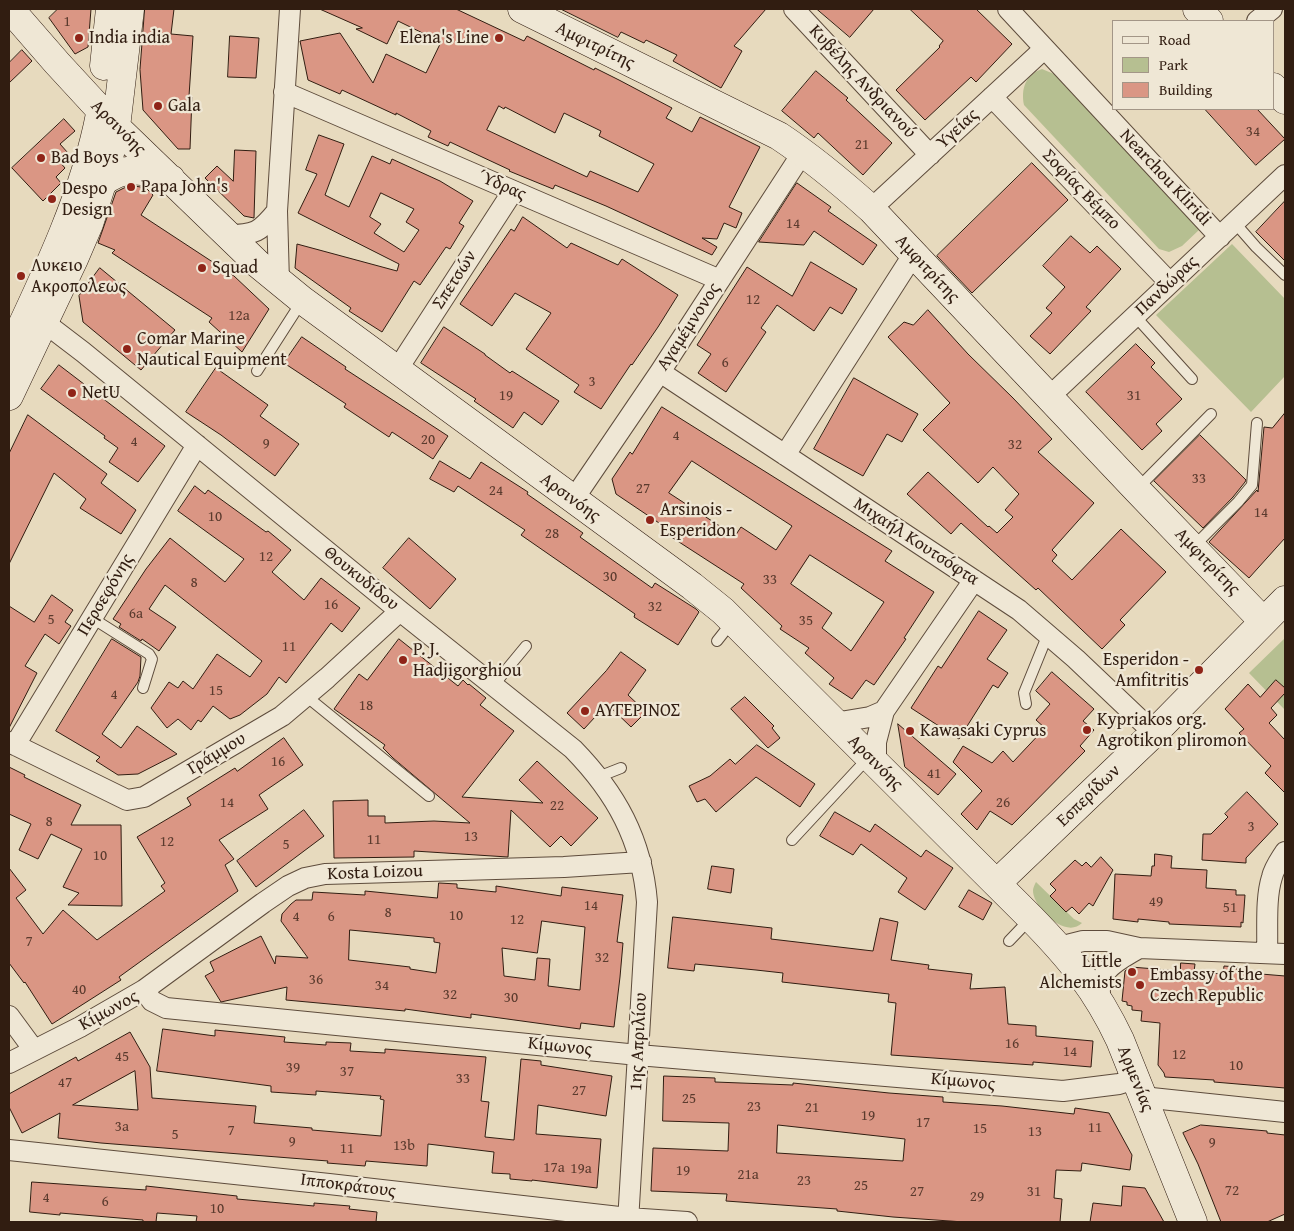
<!DOCTYPE html>
<html>
<head>
<meta charset="utf-8">
<style>
	body { margin:0 }
	#map { position:relative; width:1294px; height:1231px; overflow:hidden; background:#e7dabe; font-family:"Gentium Book Plus",serif }
	canvas { display:block }
	.frame { position:absolute; inset:0; border:10px solid #311d11; pointer-events:none }
	.legend { position:absolute; left:1112px; top:20px; width:162px; height:90px; box-sizing:border-box; background:#efe7d5; border:1px solid #a39687; margin:0; padding:6px 9px; list-style:none; font-size:15px; color:#311d11 }
	.legend li { display:flex; align-items:center; gap:10px; height:25px }
	.legend b { width:25px; border:1px solid #a39687 }
</style>
</head>
<body>
<div id="map">
<canvas width="1294" height="1231"></canvas>
<div class="frame"></div>
<ul class="legend">
<li><b style="height:6px;background:#efe7d5"></b>Road</li>
<li><b style="height:14px;background:#b6bf91"></b>Park</li>
<li><b style="height:14px;background:#da9684"></b>Building</li>
</ul>
</div>
<script>
const ctx = document.querySelector('canvas').getContext('2d');
ctx.lineJoin = 'round';
function fillPath(path, color) {
  ctx.fillStyle = color;
  ctx.fill(path, 'evenodd');
}
function trace(path, color, width, dash) {
  ctx.strokeStyle = color;
  ctx.lineWidth = width;
  ctx.lineCap = dash ? 'butt' : 'round';
  ctx.setLineDash(dash || []);
  ctx.stroke(path);
}
function label(font, color, halo, rows, align = 'center') {
  ctx.font = font + ' "Gentium Book Plus",serif';
  ctx.lineWidth = 4.5;
  ctx.setLineDash([]);
  ctx.textBaseline = 'middle';
  ctx.strokeStyle = halo;
  ctx.fillStyle = color;
  for (const [text, x, y, turn = 0] of rows) {
    ctx.save();
    ctx.translate(x, y);
    ctx.rotate((+turn || 0) * Math.PI / 180);
    ctx.textAlign = isNaN(turn) ? turn : align;
    if (halo) ctx.strokeText(text, 0, 0);
    ctx.fillText(text, 0, 0);
    ctx.restore();
  }
}
const green = new Path2D(`
	M1042,69L1054,74L1200,229L1182,246L1169,252L1159,249L1024,105C1021,89 1025,75 1042,69Z
	M1232,244L1285,299V376L1251,412L1156,315Z
	M1285,638V710L1249,673Z
	M1036,882L1074,919L1082,923C1065,940 1032,906 1033,890C1033,888 1035,884 1036,882Z`);
const building = new Path2D(`
	M58,9H91L88,47L75,54L49,18Z
	M145,9H174L171,34L193,36L189,96L192,97L190,149H178L143,110L140,70Z
	M320,9H456L524,41L527,36L594,70L595,68L619,80L672,108L666,118L692,132L700,117L760,147L729,207L742,213L736,228L724,223L717,239L702,238L717,247L712,255L606,206L555,185L553,189L509,171L510,170L450,142L448,146L428,137L431,131L396,113V115L342,90L340,94L308,80L300,41L340,33L373,83L386,54L426,73L441,42L398,21L387,44L356,29L362,28ZM499,106L504,109L505,107L555,133L564,113L601,131L599,136L654,164L638,192L590,171L587,177L487,130Z
	M561,9H766L734,46L742,51L721,88L673,61L677,55L646,40L644,43L621,32L618,37Z
	M817,9H874L850,37Z
	M910,9H976L1012,44L976,82L971,77L925,120L896,90L940,47L939,46L943,41Z
	M230,36L259,38L256,78L228,77Z
	M22,50L32,61L9,83V63Z
	M816,71L848,98L846,100L892,143L863,175L818,133L814,138L782,111Z
	M1205,109H1257L1285,139L1256,165Z
	M64,119L75,131L60,144L68,153L59,161L65,168L56,177L61,183L43,201L12,168Z
	M319,135L344,144L325,195L349,207L372,156L390,164L392,159L440,181L473,201L459,223L464,226L450,249L446,247L420,285L414,281L382,332L349,311L351,308L295,268L297,244L397,271L399,264L298,213L317,174L306,170ZM381,193L414,209L406,222L419,230L404,252L374,233L381,224L370,217Z
	M235,150L256,151L254,218L244,216L205,178L217,166L233,181Z
	M1032,163L1068,200L972,293L937,256Z
	M797,183L831,207L828,211L877,245L863,265L814,231L804,245L759,242Z
	M135,186L146,188L153,195L141,215L234,276L269,309L242,352L209,322L212,318L112,253L115,250L98,243L116,192L124,188Z
	M1285,201V261L1256,232Z
	M523,217L567,248L571,243L618,265L622,259L678,295L658,327L632,365L631,364L601,409L574,392L579,385L526,349L551,313L515,293L492,326L460,304L511,229L514,231Z
	M1071,236L1090,253L1097,246L1121,269L1086,307L1091,311L1050,354L1030,336L1052,313L1046,308L1065,287L1043,266Z
	M811,262L857,289L842,314L830,307L814,331L777,305L761,328L766,332L726,392L698,373L711,354L697,345L747,267L792,296Z
	M100,268L175,330L141,370L83,322L79,296Z
	M928,310L968,354L1013,398L1052,439L1038,452L1094,503L1052,550L1057,555L1052,561L1072,580L1121,529L1166,572L1120,620L1125,625L1102,649L1038,588L1036,590L961,523L951,534L907,494L928,472L988,527L989,526L997,533L1013,517L1005,510L1019,494L993,467L978,483L923,430L950,403L888,337L904,322L913,325Z
	M444,327L485,354V355L510,373L512,371L559,401L542,425L524,412L513,428L474,401L476,399L421,363Z
	M302,337L346,367L345,369L448,436L433,459L392,432L389,437L344,407L346,404L284,363Z
	M1136,344L1155,363L1151,367L1182,399L1156,424L1162,431L1142,450L1086,392Z
	M59,365L165,446L138,482L109,462L118,448L104,438L105,436L41,389Z
	M216,368L268,405L260,416L299,444L275,476L221,435L186,412Z
	M854,378L918,414L902,442L887,434L863,476L814,449Z
	M662,407L892,551L885,561L934,592L904,638L906,639L874,685L866,680L852,699L829,684L834,678L805,653L809,648L780,629L782,626L741,588L744,584L662,531L665,527L616,494L612,479L630,452L632,454ZM692,461L792,526L776,550L741,527L735,536L669,493ZM810,555L884,602L851,651L822,628L832,613L791,584Z
	M1285,413V538L1249,578L1209,542L1257,490L1258,492L1264,427L1272,428Z
	M28,415L107,474L101,483L136,510L121,534L80,508L86,499L54,473L9,564V454Z
	M1200,435L1246,480L1245,482L1233,497L1203,528L1154,481Z
	M440,461L470,479L481,462L528,492L527,494L583,533L580,537L652,588L655,583L696,609L699,612L678,645L634,617L635,614L521,535L525,530L458,486L454,492L430,479Z
	M195,486L205,494L208,490L266,532L268,531L291,550L272,572L304,600L321,578L360,608L342,632L331,623L286,683L279,677L267,694L240,715L230,719L213,706L201,722L198,720L191,730L178,719L167,728L151,708L169,682L178,688L183,681L193,689L217,654L250,677L262,661L165,585L149,609L176,627L159,651L142,639L141,641L119,627L121,624L113,619L146,569L170,538L225,582L244,559L178,511Z
	M409,538L456,579L430,609L383,568Z
	M52,595L73,610L65,622L71,626L59,644L45,634L25,666L37,673L9,728V606L34,622Z
	M979,611L1007,630L987,659L1008,673L998,688L993,685L959,739L911,708L938,666L941,668Z
	M112,639L141,657L140,676L138,682L102,734L121,748L137,726L177,754L138,774L118,775L96,761L100,757L56,731Z
	M399,639L458,686L463,680L468,685L469,684L486,698L480,705L514,731L462,797L543,803L519,780L537,761L598,818L571,846L561,836L550,847L511,810L508,857L414,851V857L334,858L333,801L368,800V816H385V823L434,821L470,823L393,758L383,748L385,745L334,709L359,674L367,680Z
	M621,652L646,670L628,695L646,712L631,727L607,704L584,729L567,713L606,671Z
	M1052,672L1094,709L1083,721L1094,730L1080,746L1085,751L1012,825L990,811L977,830L961,814L982,791L953,762L963,746L992,763L1003,751L1013,762L1045,728L1036,720L1050,704L1036,691Z
	M1276,680L1285,688V693L1271,708L1277,715L1269,723L1285,740V793L1265,773L1271,766L1239,733L1244,729L1225,709L1248,684L1260,697Z
	M745,697L774,726L772,728L780,738L768,748L731,709Z
	M898,724L956,774L938,795L905,767Z
	M284,738L303,765L259,795L268,809L219,840L234,859L225,865L238,891L119,977L121,980L52,1024L25,982L24,983L9,963V868L26,890L16,898L43,934L63,910L97,940L165,891L161,886L165,883L137,837L191,805L187,798L235,768L237,771Z
	M757,745L815,784L800,807L756,777L716,812L705,799L697,802L689,786L710,776L730,759L735,764Z
	M9,767L25,775L24,777L81,805L71,825H121L122,906L68,905L79,893L63,887L82,849L51,834L38,859L19,850L31,824L9,814Z
	M1247,792L1278,824L1246,858V863L1202,860L1203,834H1211L1228,817L1225,814Z
	M304,810L324,836L256,887L237,861Z
	M835,812L870,832L875,824L921,857L926,850L953,868L925,910L898,892L907,878L861,844L853,855L820,836Z
	M1155,854L1172,856L1171,868L1207,870L1206,888L1236,890V895H1245L1243,923L1241,922V927L1169,924V922L1138,919V922L1113,919L1115,874L1151,876L1152,866H1154Z
	M1101,857L1113,870L1093,906L1089,903L1079,914L1072,907L1066,912L1050,896L1056,890L1050,884L1075,860L1082,866L1086,862L1091,867Z
	M712,866L734,869L731,893L708,889Z
	M439,883L457,884V888L496,892V886L561,896L562,887L623,895L617,942L623,943L620,977L614,1027L581,1023L580,1029L471,1014V1018L405,1009V1011L286,1000L287,987L221,1002L205,976L214,971L210,962L261,936L275,964L276,956L308,958L281,921L282,914L291,904L296,900H312L313,892L365,895V891L437,898ZM542,921L585,927L580,990L548,986L550,959L537,958L535,980L504,976L502,948L537,953ZM350,930L434,938V942L440,943L436,973L410,969V967L349,960Z
	M969,890L992,903L983,920L959,907Z
	M673,917L772,928L771,939L873,951L880,918L898,922L891,960L929,965L928,969L972,974L970,989L1005,987L1008,1024L1036,1026V1036L1093,1041L1091,1067L1033,1062V1065L891,1055L896,1003L888,1002L889,994L782,982L783,973L756,970L695,964L694,971L668,968Z
	M1181,963L1195,964L1194,972L1223,974L1224,966L1237,967V972L1285,976V1088L1214,1082V1080L1165,1077L1164,1073L1158,1065L1160,1023L1141,1021L1142,1011L1132,1010V1006L1127,1005V1002L1122,1001L1125,971L1131,967L1180,971Z
	M163,1029L215,1036V1030L285,1037L284,1042L326,1045V1042L351,1043L350,1051L385,1053V1049L486,1057L481,1101L489,1102L485,1137L514,1140L521,1059L541,1061V1065L612,1076L606,1116L538,1105L536,1134L601,1139L597,1188L532,1180V1181L510,1179V1174L492,1173L494,1152L428,1144L427,1166L366,1161L365,1166L327,1163L328,1161L101,1143L58,1138L60,1113L22,1133L9,1107V1094L76,1057L78,1061L130,1032L150,1067L152,1098L256,1106L254,1123L312,1128V1130L381,1136L384,1100L380,1099L381,1096L316,1091V1095L271,1092V1086L157,1071ZM135,1071L138,1110L73,1105Z
	M664,1076L715,1078V1082L793,1085V1083L889,1093L943,1097V1102L1002,1106L1074,1114L1075,1108L1109,1113L1132,1155L1130,1170L1082,1163L1081,1171L1056,1170L1054,1198L1062,1199L1060,1222H964L893,1217L837,1211V1209L726,1201L727,1194L651,1191L653,1148L728,1151L729,1123L663,1121ZM778,1125L905,1139L903,1161L777,1153Z
	M1201,1125L1267,1131V1133L1285,1135V1214L1267,1222H1221L1198,1164L1183,1133Z
	M32,1182L146,1190V1186L237,1196V1199L314,1206V1203L350,1206L349,1209L377,1212L376,1222H196L197,1216L157,1213L156,1222H143V1220L60,1213V1215L30,1212Z
	M1123,1186L1145,1188L1164,1222H1090L1093,1203L1121,1206Z`);
const lane = new Path2D(`
	M1235,223L1256,247L1285,275
	M1135,316L1192,379
	M257,371L302,301
	M1138,488L1211,414
	M1194,546L1238,502L1252,485L1257,423
	M92,618L149,654L152,659L143,688
	M717,641L732,622
	M493,686L526,646
	M306,696L429,796
	M1026,704L1024,693L1048,634
	M598,777L621,768
	M792,840L868,758
	M1009,941L1031,918`);
const street = new Path2D(`
	M794,9L930,155
	M1008,9L1220,237
	M1257,21L1272,9
	M284,92L720,280
	M992,97L1170,283
	M871,209L1044,49
	M228,235C255,235 260,232 277,211
	M279,282L277,211L290,9
	M45,323L83,352L400,611L573,749C616,793 642,840 647,902L628,1222
	M397,370L513,191
	M660,372L1019,610L1076,659L1154,733
	M1049,397L1285,175
	M785,455L913,255
	M573,500L660,372L803,152
	M834,723L870,717L884,711
	M9,742L127,800L144,797L282,716L327,678L400,611
	M15,745L197,445
	M876,765V742L884,711L974,580
	M1059,947L1083,941H1107L1139,948L1285,954
	M1267,953C1268,929 1265,899 1272,877C1274,868 1280,860 1285,852
	M144,990L152,1001L166,1008L638,1055L1063,1091L1119,1084L1135,1079
	M1100,1001C1097,969 1114,963 1139,948
	M9,1016L34,1050
	M9,1063L80,1027L144,990L263,903L288,886L305,878L325,874L564,867L641,862
	M1142,1097L1285,1112
	M9,1150L329,1184L628,1218L687,1222`);
const secondary = new Path2D(`
	M10,9L57,63L116,127L258,264L302,300L692,586L723,611L1031,918C1070,958 1096,989 1120,1040L1193,1222
	M522,9L779,136C812,158 842,183 871,209L1137,490L1263,621
	M1197,9L1209,21
	M104,66L110,9
	M1273,87L1285,100
	M102,183C124,164 145,170 171,179
	M9,353C44,279 85,194 100,114
	M9,396L74,259L89,224L106,171L116,127L130,9
	M997,883L1154,733L1285,600`);
const markers = [
	[79,38,5,"#8f2418"],
	[499,38,5,"#8f2418"],
	[158,106,5,"#8f2418"],
	[41,158,5,"#8f2418"],
	[131,187,5,"#8f2418"],
	[52,199,5,"#8f2418"],
	[202,268,5,"#8f2418"],
	[21,276,5,"#8f2418"],
	[127,349,5,"#8f2418"],
	[72,393,5,"#8f2418"],
	[650,520,5,"#8f2418"],
	[403,660,5,"#8f2418"],
	[1199,670,5,"#8f2418"],
	[585,711,5,"#8f2418"],
	[1087,730,5,"#8f2418"],
	[910,731,5,"#8f2418"],
	[1132,972,5,"#8f2418"],
	[1140,985,5,"#8f2418"]
];
const numberNames = [
	["1",67,22],
	["34",1253,132],
	["21",862,145],
	["14",793,224],
	["12",753,300],
	["12a",239,316],
	["6",725,363],
	["3",592,382],
	["19",506,396],
	["31",1134,396],
	["4",676,436],
	["20",428,440],
	["4",134,442],
	["9",266,444],
	["32",1015,445],
	["33",1199,479],
	["27",643,489],
	["24",496,491],
	["14",1261,513],
	["10",215,517],
	["28",552,534],
	["12",266,557],
	["30",610,577],
	["33",770,580],
	["8",194,583],
	["16",331,605],
	["32",655,607],
	["6a",136,614],
	["5",51,620],
	["35",806,621],
	["11",289,647],
	["15",216,691],
	["4",114,695],
	["18",366,706],
	["16",278,762],
	["41",934,774],
	["14",227,803],
	["26",1003,803],
	["22",557,806],
	["8",49,822],
	["3",1251,827],
	["13",471,837],
	["11",374,840],
	["12",167,842],
	["5",286,845],
	["10",100,856],
	["49",1156,902],
	["14",591,906],
	["51",1230,908],
	["8",388,913],
	["10",456,916],
	["4",296,917],
	["6",331,917],
	["12",517,920],
	["7",29,942],
	["32",602,958],
	["36",316,980],
	["34",382,986],
	["40",79,990],
	["32",450,995],
	["30",511,998],
	["16",1012,1044],
	["14",1070,1052],
	["12",1179,1055],
	["45",122,1057],
	["10",1236,1066],
	["39",293,1068],
	["37",347,1072],
	["33",463,1079],
	["47",65,1083],
	["27",579,1091],
	["25",689,1099],
	["23",754,1107],
	["21",812,1108],
	["19",868,1116],
	["17",923,1123],
	["3a",122,1127],
	["11",1095,1128],
	["15",980,1129],
	["7",231,1131],
	["13",1035,1132],
	["5",175,1135],
	["9",292,1142],
	["9",1212,1143],
	["13b",404,1146],
	["11",347,1149],
	["17a",554,1168],
	["19a",581,1169],
	["19",683,1171],
	["21a",748,1175],
	["23",804,1181],
	["25",861,1186],
	["72",1232,1191],
	["27",917,1192],
	["31",1034,1192],
	["29",977,1197],
	["4",46,1198],
	["6",105,1202],
	["10",217,1209]
];
const poiNames = [
	["India india",89,38],
	["Elena's Line",489,38,"right"],
	["Gala",168,106],
	["Bad Boys",51,158],
	["Papa John's",141,187],
	["Despo",62,189],
	["Design",62,210],
	["Λυκειο",31,266],
	["Ακροπολεως",31,287],
	["Squad",212,268],
	["Comar Marine",137,339],
	["Nautical Equipment",137,360],
	["NetU",82,393],
	["Arsinois -",660,510],
	["Esperidon",660,531],
	["P. J.",413,650],
	["Hadjigorghiou",413,671],
	["Esperidon -",1189,660,"right"],
	["Amfitritis",1189,681,"right"],
	["ΑΥΓΕΡΙΝΟΣ",595,711],
	["Kypriakos org.",1097,720],
	["Agrotikon pliromon",1097,741],
	["Kawasaki Cyprus",920,731],
	["Little",1122,962,"right"],
	["Alchemists",1122,983,"right"],
	["Embassy of the",1150,975],
	["Czech Republic",1150,996]
];
const streetNames = [
	["Αμφιτρίτης",595,46,26],
	["Κυβέλης Ανδριανού",862,82,47],
	["Αρσινόης",118,128,45],
	["Υγείας",958,129,-43],
	["Nearchou Kliridi",1165,178,47],
	["Ύδρας",502,186,23],
	["Σοφίας Βέμπο",1081,190,46],
	["Αμφιτρίτης",927,269,47],
	["Σπετσών",455,280,-57],
	["Πανδώρας",1167,286,-43],
	["Αγαμέμνονος",689,327,-57],
	["Αρσινόης",570,498,36],
	["Μιχαήλ Κουτσόφτα",916,542,33],
	["Αμφιτρίτης",1207,562,46],
	["Θουκυδίδου",361,579,39],
	["Περσεφόνης",106,595,-59],
	["Γράμμου",217,754,-31],
	["Αρσινόης",875,763,45],
	["Εσπερίδων",1089,796,-44],
	["Kosta Loizou",375,873,-2],
	["Κίμωνος",109,1011,-29],
	["1ης Απριλίου",639,1042,-87],
	["Κίμωνος",560,1047,6],
	["Αρμενίας",1135,1079,68],
	["Κίμωνος",963,1082,5],
	["Ιπποκράτους",348,1186,7]
];
fillPath(green, '#b6bf91');
fillPath(building, '#da9684');
trace(building, '#311d11', 1);
trace(lane, '#5e4c3c', 12);
trace(street, '#5e4c3c', 22);
trace(secondary, '#311d11', 29);
trace(lane, '#efe7d5', 10);
trace(street, '#efe7d5', 20);
trace(secondary, '#efe7d5', 28);
for (const [x, y, r, color] of markers) {
  const dot = new Path2D();
  dot.arc(x, y, r, 0, 2 * Math.PI);
  ctx.fillStyle = color;
  ctx.fill(dot);
  trace(dot, '#efe7d5', 2);
}
label('15px', '#5b3b2e', null, numberNames);
label('18px', '#311d11', '#efe7d5', poiNames, 'left');
label('18px', '#311d11', '#efe7d5', streetNames);
</script>
</body>
</html>
